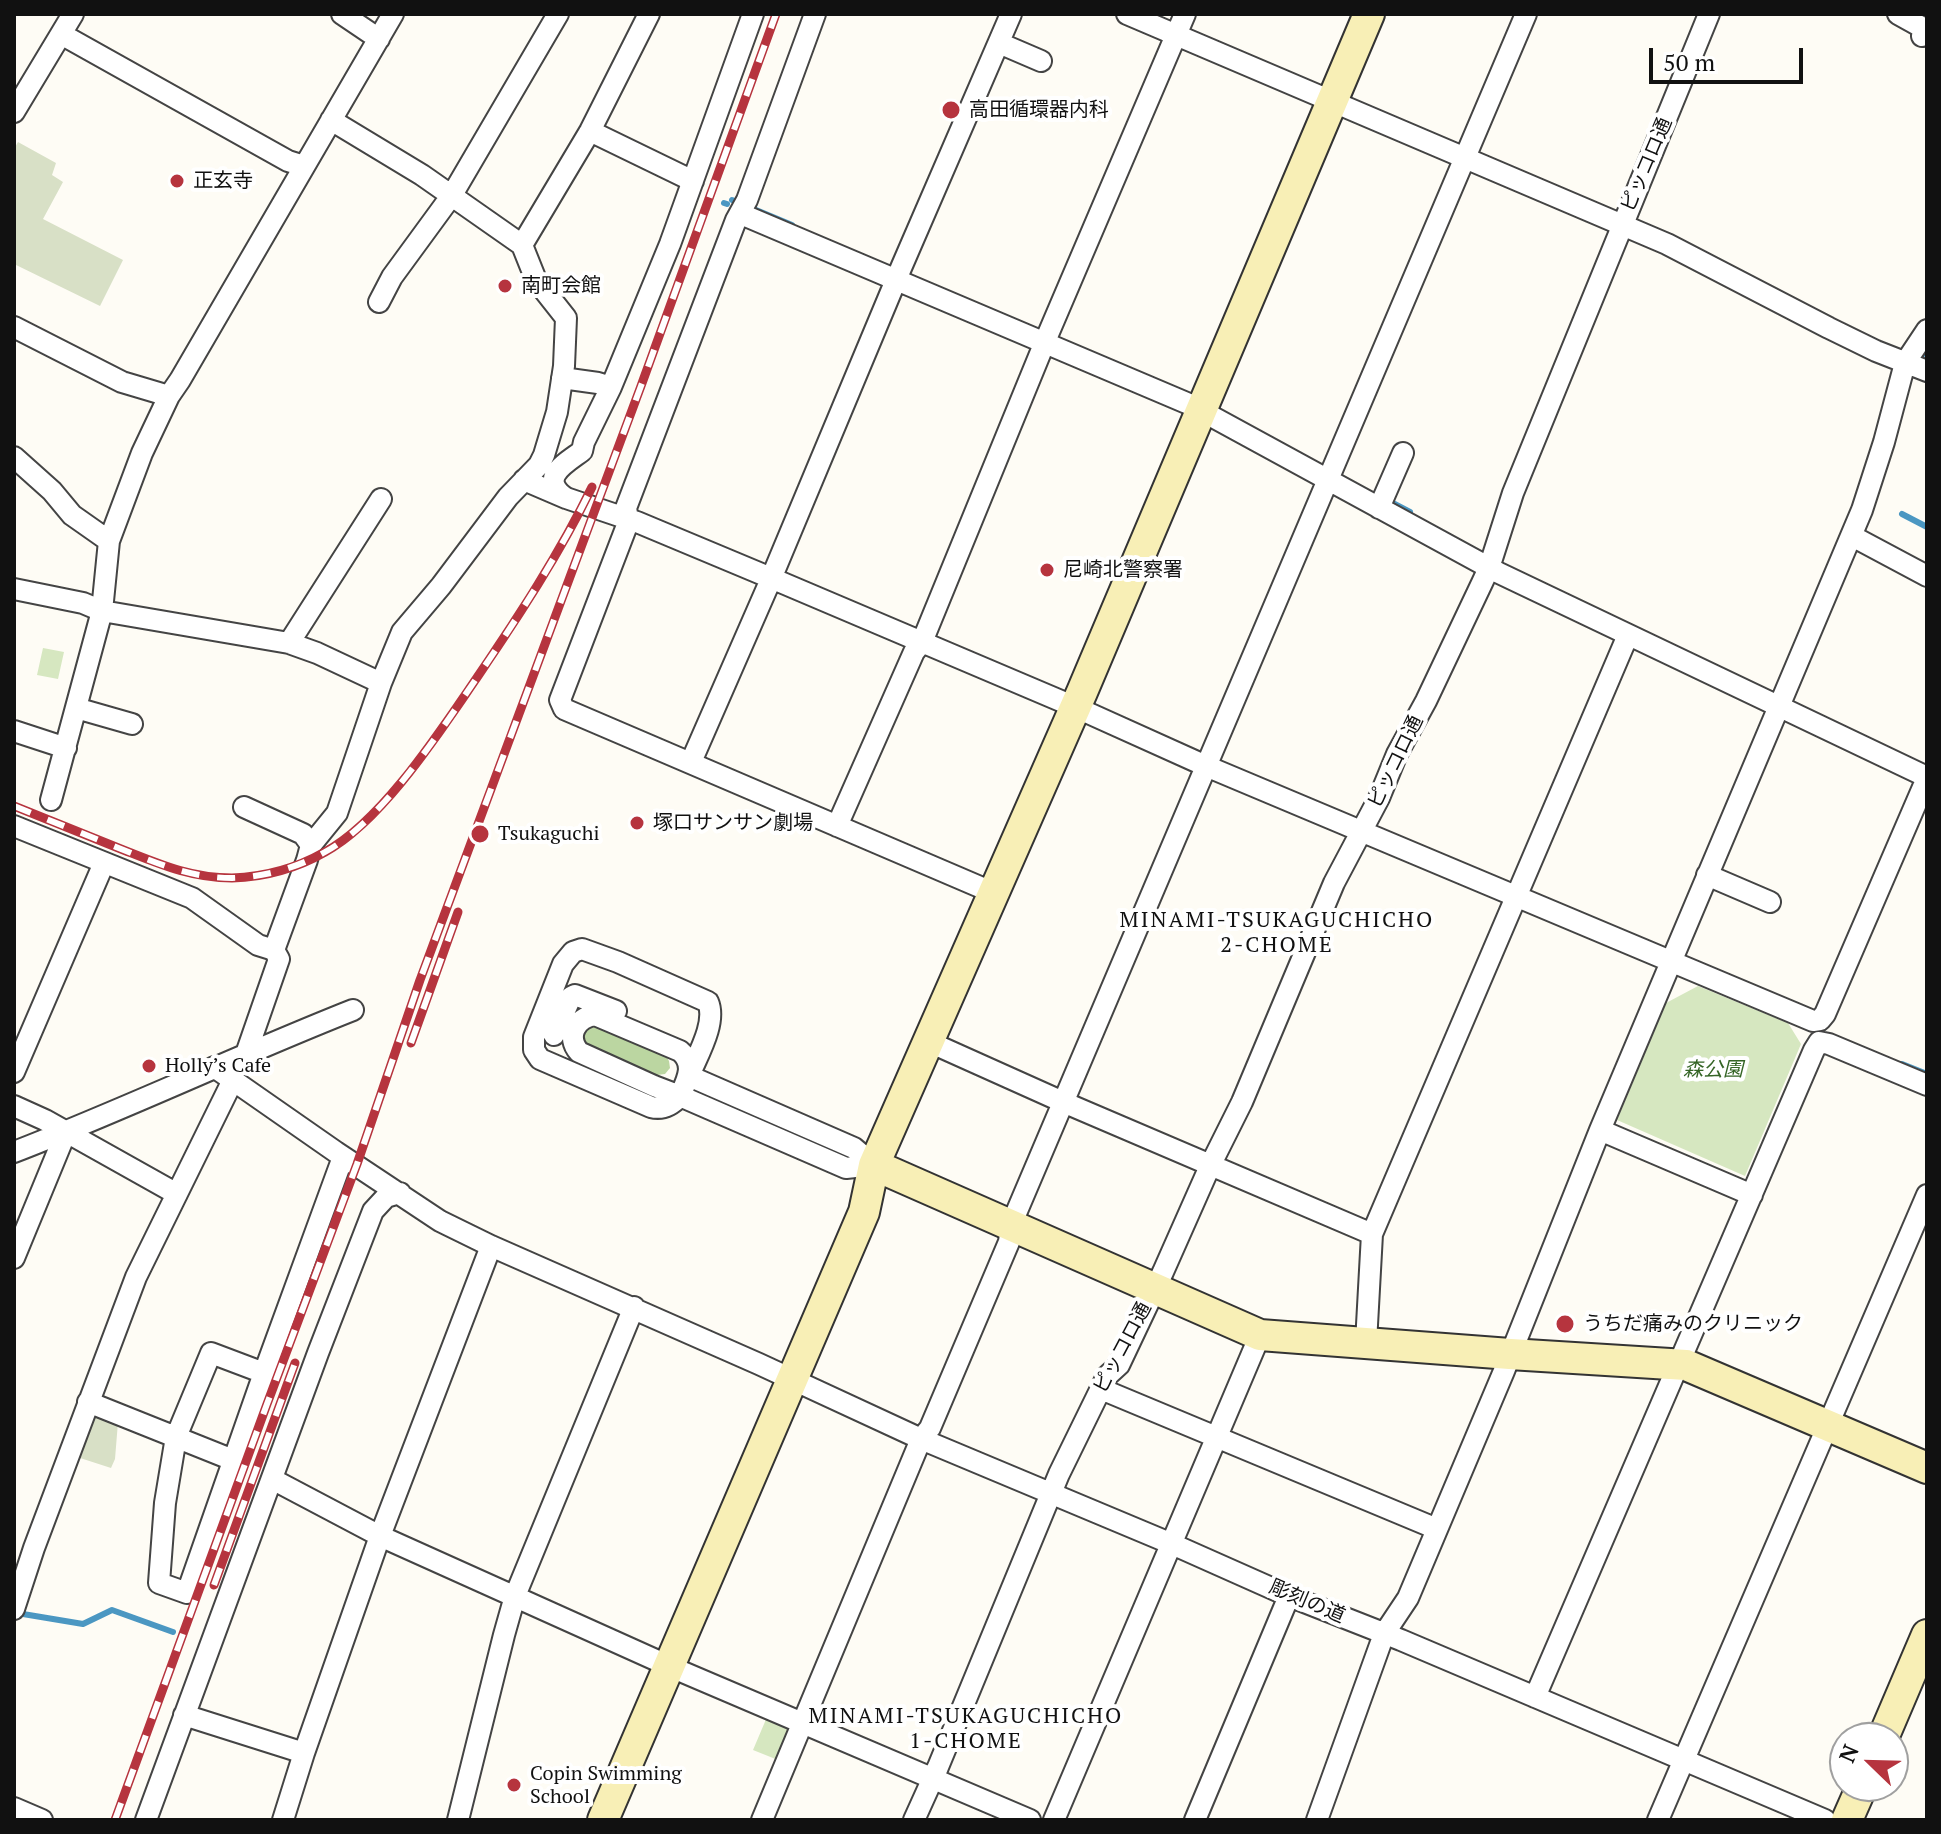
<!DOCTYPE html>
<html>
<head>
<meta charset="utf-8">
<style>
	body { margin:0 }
	#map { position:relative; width:1941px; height:1834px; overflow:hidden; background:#fefcf5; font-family:"PT Serif",serif }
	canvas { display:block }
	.frame { position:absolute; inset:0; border:16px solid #111; pointer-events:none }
	.north { position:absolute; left:1829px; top:1722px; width:80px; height:80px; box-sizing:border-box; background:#fff; border:2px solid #a0a0a0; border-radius:50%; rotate:293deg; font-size:22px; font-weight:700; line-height:32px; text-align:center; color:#111 }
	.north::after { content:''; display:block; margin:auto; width:28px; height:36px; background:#b6343e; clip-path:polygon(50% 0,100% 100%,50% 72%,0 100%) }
	.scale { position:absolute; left:1649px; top:48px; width:154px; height:36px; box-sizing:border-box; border:4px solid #111; border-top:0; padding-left:10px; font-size:24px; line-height:28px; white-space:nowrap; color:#111; -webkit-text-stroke:6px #fff; paint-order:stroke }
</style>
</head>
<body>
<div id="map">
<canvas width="1941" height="1834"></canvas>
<div class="frame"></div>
<div class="north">N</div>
<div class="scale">50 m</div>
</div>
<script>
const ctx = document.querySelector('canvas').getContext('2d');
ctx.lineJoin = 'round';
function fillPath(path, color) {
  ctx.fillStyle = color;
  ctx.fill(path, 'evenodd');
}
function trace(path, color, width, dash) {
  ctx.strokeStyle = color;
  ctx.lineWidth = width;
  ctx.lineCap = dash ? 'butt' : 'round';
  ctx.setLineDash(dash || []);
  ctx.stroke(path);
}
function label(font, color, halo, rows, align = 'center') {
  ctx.font = font + ' "PT Serif","Noto Sans JP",serif';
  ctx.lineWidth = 8;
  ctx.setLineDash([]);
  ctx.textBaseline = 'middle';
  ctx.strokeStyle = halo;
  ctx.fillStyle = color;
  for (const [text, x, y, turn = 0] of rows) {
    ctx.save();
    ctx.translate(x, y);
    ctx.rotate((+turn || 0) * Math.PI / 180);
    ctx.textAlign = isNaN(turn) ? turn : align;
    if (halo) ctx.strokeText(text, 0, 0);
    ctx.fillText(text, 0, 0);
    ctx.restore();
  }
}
const green = new Path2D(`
	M43,648L64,652L58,679L37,675Z
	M1698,986L1788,1023L1801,1044L1745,1176L1617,1120L1666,1003Z
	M767,1717L788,1726L790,1732L778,1760L753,1750Z`);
const forest = new Path2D(`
	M593,1027H599L666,1056L669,1061L670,1068L665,1074L657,1075L590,1047L586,1043L584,1036L588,1029Z`);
const cemetery = new Path2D(`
	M18,142L56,163L52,175L63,182L43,219L123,260L100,306L14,264V149Z
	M92,1412L118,1422L115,1459L111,1468L77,1457Z`);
const stream = new Path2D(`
	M732,200L792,225
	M724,203L727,204
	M1916,358L1917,356L1927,353
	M1387,500L1410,512
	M1902,514L1927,527
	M1902,1064L1927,1074
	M23,1614L83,1624L112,1610L173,1632`);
const street = new Path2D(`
	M342,14L379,39
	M815,14L747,200L736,220L626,508L628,519L626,528L560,700L564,709L994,893
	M1127,14L1667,244L1829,328L1876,351L1927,371
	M1898,14L1925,29L1922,36
	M61,34L288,161L304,166
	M999,43L1041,61
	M14,112L73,14
	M590,131L693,181
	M741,214L1189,404L1499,573L1927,777
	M522,245L590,131L649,14
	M379,302L392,277L452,195L558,14
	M14,327L122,382L169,396
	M562,378L598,383L611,387
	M14,457L52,491L72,515L109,541
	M524,480L566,498L637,522L771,578L1075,707L1206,766L1813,1021L1820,1020L1825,1014L1927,778
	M566,498C537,478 566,463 582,451L584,442L611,387L670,244L753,14
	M1379,508L1403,453
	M1852,536L1927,576
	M14,589L83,603L102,611L289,643L317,653L381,683
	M289,643L381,499
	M76,708L132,724
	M14,731L66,748
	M691,762L768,586L901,268L1011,14
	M51,800L102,611L109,541L142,453L169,396L180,380L393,14
	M244,807L303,834L311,845
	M14,826L192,898L258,945L274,950
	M837,826L914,652L922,642L1049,332L1185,14
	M1707,875L1770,902
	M582,949L618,962L708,1002C717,1023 697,1056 689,1076L854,1148L874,1165L846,1168L680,1096C672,1105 663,1110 651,1107L540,1059L534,1050V1037L563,964L573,952Z
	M595,1015L680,1051C696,1064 687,1080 680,1096L654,1086L579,1052C566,1037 575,1018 595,1015Z
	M554,1035L571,997L575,995L616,1011
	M927,1041L1063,1102L1372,1234
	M246,1054L279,959L274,950L307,860L311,845L337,813L381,683L402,632L441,586L508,497L539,465L544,455L557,412L564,366L566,318L536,280L522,245L422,175L331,120
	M214,1067L336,1152L440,1221L491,1246L759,1364L921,1439L1172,1544L1289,1596L1401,1640L1825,1820
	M14,1072L104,863
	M14,1106L45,1120L177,1194
	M1600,1130L1752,1195
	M14,1152C128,1108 239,1055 353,1010
	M14,1258L66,1132
	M1366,1343L1372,1234L1628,635
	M264,1373L211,1353L176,1437L165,1503L159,1583L187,1593L264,1373L343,1157
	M1101,1389L1437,1529
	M88,1402L233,1460
	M272,1479L380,1536L678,1670L1030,1820
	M14,1609L34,1548L136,1277L233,1080
	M1535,1697L1814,1050L1819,1042L1829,1044L1927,1085
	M184,1715L304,1753
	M14,1808L42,1820
	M146,1820L318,1353L373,1211L386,1197L400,1193
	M283,1820L304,1753L380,1536L491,1246
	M458,1820L504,1635L515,1596L634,1307
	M762,1820L921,1439L930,1428L1009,1242L1011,1225L1526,14
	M914,1820L938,1767L1059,1474L1107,1376L1119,1365L1163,1272L1210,1166L1242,1102L1334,883L1379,798L1397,754L1426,701L1482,583L1489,568L1513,493L1709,14
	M1054,1820L1260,1335
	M1195,1820L1289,1596
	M1317,1820L1384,1634L1408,1598L1504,1371L1600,1130L1862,510L1884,442L1905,363L1927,330
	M1658,1820L1927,1195`);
const secondary = new Path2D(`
	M874,1165L1260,1335L1510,1354L1686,1365L1927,1468
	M1883,1738L1927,1635
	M603,1820L864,1212L874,1165L1082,692L1369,14
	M1847,1820L1862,1786`);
const rail = new Path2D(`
	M14,806C48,820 82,833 116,847C155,862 188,878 232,878C264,877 297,868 325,852C382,821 439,733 476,679C518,617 559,555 592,487
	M411,1043L458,912
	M214,1585L295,1363
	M115,1820L267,1404L357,1164L420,980L641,386L776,14`);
const markers = [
	[951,110,10,"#b6343e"],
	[177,181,8,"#b6343e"],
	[505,286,8,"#b6343e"],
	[1047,570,8,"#b6343e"],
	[637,823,8,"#b6343e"],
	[480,834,10,"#b6343e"],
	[149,1066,8,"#b6343e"],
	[1565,1324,10,"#b6343e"],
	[514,1785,8,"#b6343e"]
];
const poiNames = [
	["高田循環器内科",969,110],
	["正玄寺",193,181],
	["南町会館",521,286],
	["尼崎北警察署",1063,570],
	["塚口サンサン劇場",653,823],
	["Tsukaguchi",498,834],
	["Holly’s Cafe",165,1066],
	["うちだ痛みのクリニック",1583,1324],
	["Copin Swimming",530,1774],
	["School",530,1797]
];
const streetNames = [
	["ピッコロ通",1647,165,-67],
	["ピッコロ通",1396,762,-64],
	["ピッコロ通",1123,1348,-62],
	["彫刻の道",1307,1602,23]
];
const parkNames = [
	["森公園",1713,1070]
];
const neighbourhoodNames = [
	["MINAMI-TSUKAGUCHICHO",1277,921],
	["2-CHOME",1277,946],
	["MINAMI-TSUKAGUCHICHO",966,1717],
	["1-CHOME",966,1742]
];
fillPath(green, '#d6e7c0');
fillPath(forest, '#bbd6a1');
fillPath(cemetery, '#d8e0c6');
trace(stream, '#4b97c2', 6);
trace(street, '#444', 24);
trace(secondary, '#333', 34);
trace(street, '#fff', 20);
trace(secondary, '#f8efb6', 30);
trace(rail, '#b6343e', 9);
trace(rail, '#fff', 6, [18]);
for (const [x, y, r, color] of markers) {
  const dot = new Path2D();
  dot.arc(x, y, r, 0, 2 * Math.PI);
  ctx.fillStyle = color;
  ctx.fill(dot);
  trace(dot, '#fff', 3);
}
label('20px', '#111', '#fff', poiNames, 'left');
label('20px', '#111', '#fff', streetNames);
label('italic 20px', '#346425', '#fff', parkNames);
ctx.letterSpacing = '2px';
label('22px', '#111', '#fff', neighbourhoodNames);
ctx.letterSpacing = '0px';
</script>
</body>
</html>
